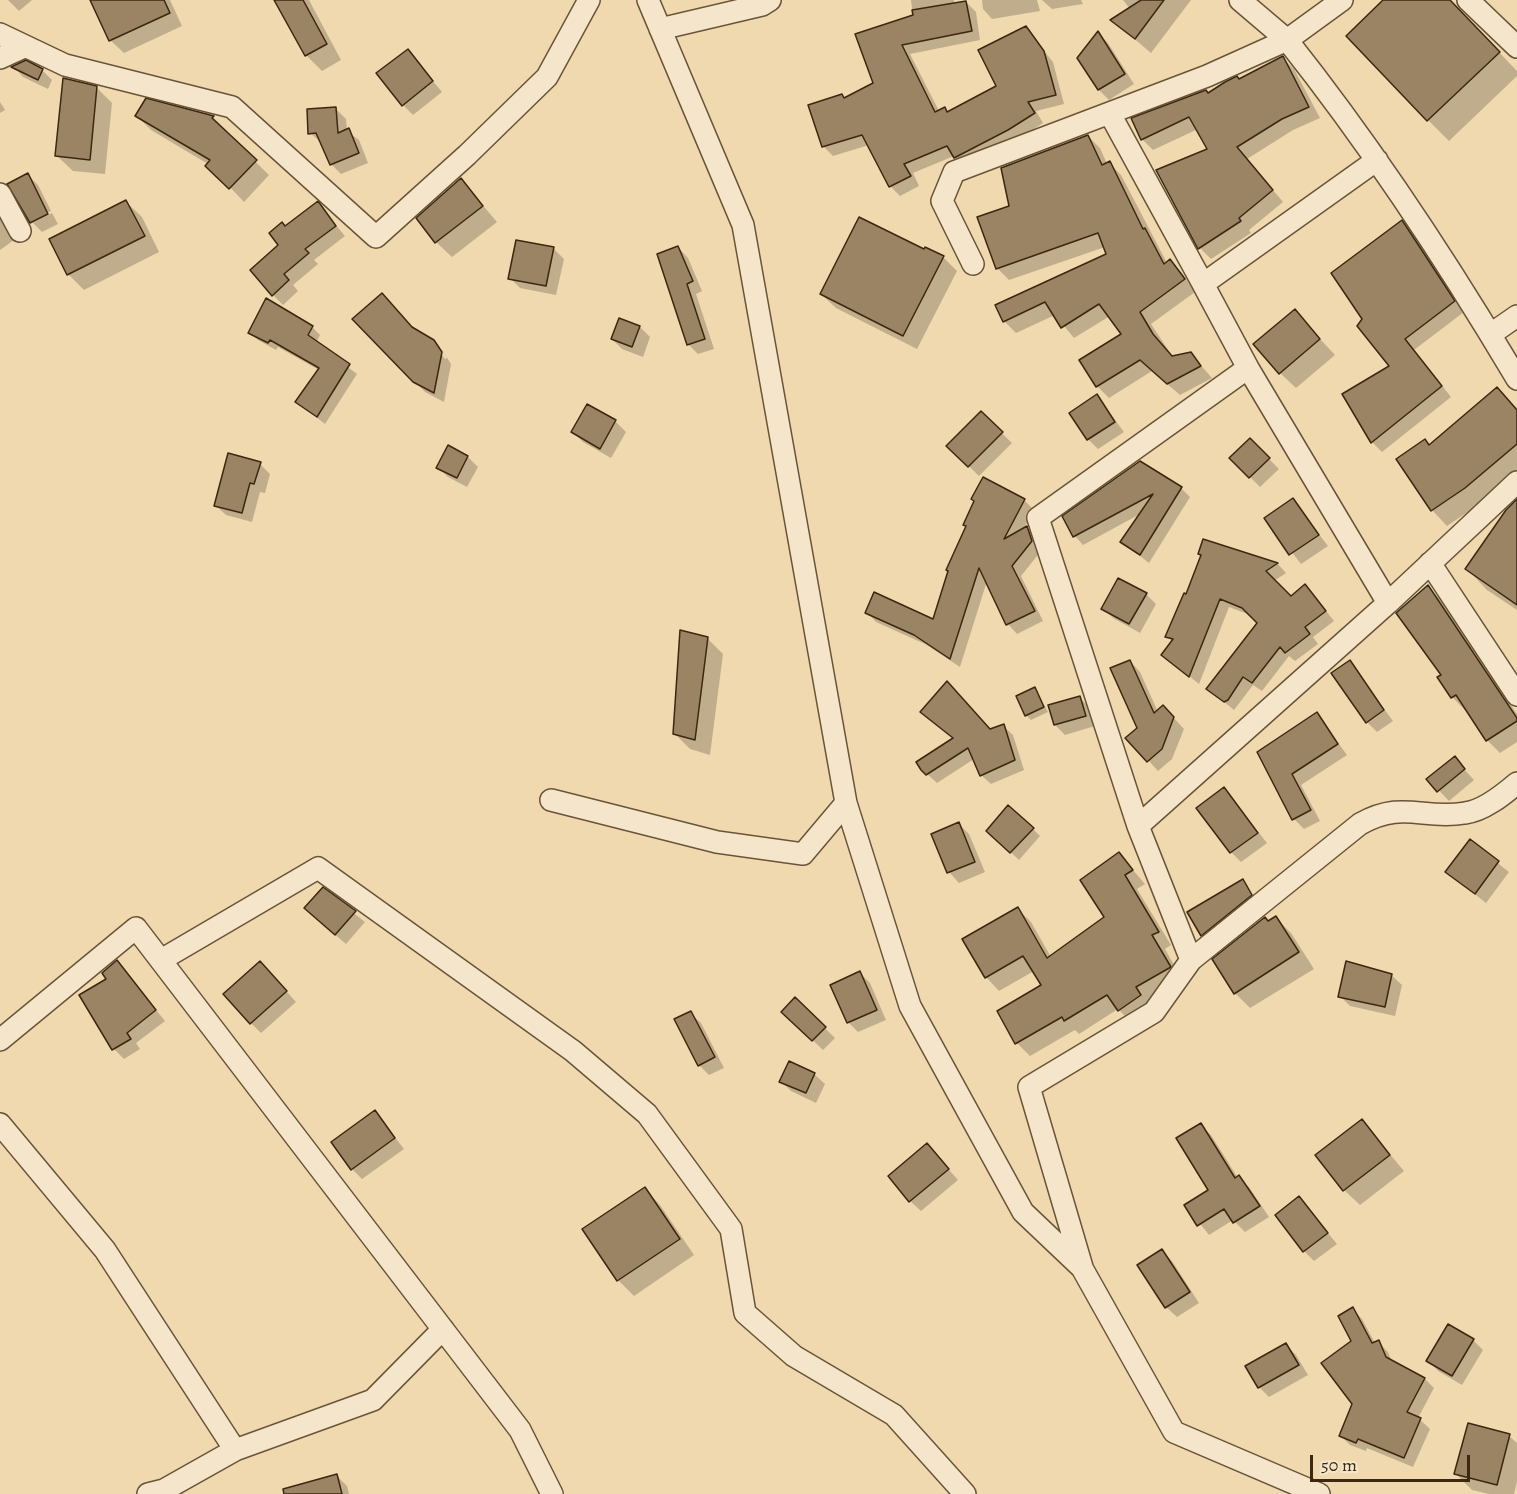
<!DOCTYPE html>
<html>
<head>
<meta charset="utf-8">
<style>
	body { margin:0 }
	#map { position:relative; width:1517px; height:1494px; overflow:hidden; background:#f0d9af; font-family:Alegreya,serif }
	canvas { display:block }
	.scale { position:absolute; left:1310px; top:1455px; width:160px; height:27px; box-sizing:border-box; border:3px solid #3c2710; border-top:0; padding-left:8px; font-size:18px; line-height:21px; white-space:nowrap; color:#3c2710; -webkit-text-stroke:4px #f5e6cb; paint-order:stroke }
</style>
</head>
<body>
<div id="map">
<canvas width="1517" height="1494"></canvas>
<div class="scale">50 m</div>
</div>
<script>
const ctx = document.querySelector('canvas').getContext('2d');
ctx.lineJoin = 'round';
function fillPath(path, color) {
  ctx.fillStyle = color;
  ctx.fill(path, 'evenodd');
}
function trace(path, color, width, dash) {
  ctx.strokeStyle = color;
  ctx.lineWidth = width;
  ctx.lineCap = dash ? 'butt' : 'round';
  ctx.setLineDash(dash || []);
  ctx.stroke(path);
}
const shadow = new Path2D(`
	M8,0H32L19,11Z
	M95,0H170L182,26L124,53L110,40Z
	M276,0H309L341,60L322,71L306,55Z
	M911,0H954V4L966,2L976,12L980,40L910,54L939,111L944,108L949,113L998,87L1025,28L1053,62L1064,104L1036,111L1043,123L1018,139L964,167L954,156L913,173L919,186L900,196L890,186L869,145L833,156L823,146L845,100L875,83L913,16Z
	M982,0H1037L1040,11L992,19L983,9Z
	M1042,0H1081L1083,4L1052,9Z
	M1123,0H1191L1151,53L1112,20L1130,9Z
	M1385,0H1449L1517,71V76L1449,141L1428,120Z
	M1098,33L1108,43L1134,84L1109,100L1099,90L1079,58Z
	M408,51L442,92L413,115L403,105Z
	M1283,58L1294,69L1320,118L1293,130L1247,159L1283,202L1249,230L1251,233L1211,259L1200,248L1159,171L1210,150L1198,129L1153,150L1142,139L1209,94Z
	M14,67L42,70L52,80L48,89L23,77Z
	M97,88L112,103L105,174L73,171L57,156Z
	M146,100L213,117L227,131L226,133L269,175L244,202L208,164L151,130L137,116Z
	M0,102L5,110L0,113Z
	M336,109L346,119L347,131L359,140L368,163L341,174L331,164L322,143L310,133Z
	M1088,136L1100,148L1107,164L1109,163L1121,175L1167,263L1170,261L1182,273L1195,292L1151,324L1173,357L1191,354L1212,378L1180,395L1152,371L1109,398L1097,386L1124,334L1110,316L1074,338L1055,315L1016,333L1004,321L1108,255L1105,247L1009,280L997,268L1010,207Z
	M28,175L38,185L51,211L32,220V223L9,184Z
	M461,180L497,222L452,257L436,242Z
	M126,202L142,217L159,252L84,290L68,274Z
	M317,203L345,236L314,260L318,264L293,285L298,291L283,305L273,295L286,227Z
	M0,211L14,240L0,250Z
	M52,213L58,224L42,232L33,223Z
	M1402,222L1412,232L1464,312L1414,350L1451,397L1382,452L1372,442L1346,398L1391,366Z
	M678,247L688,258L702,291L696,294L714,349L698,354L688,344Z
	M553,248L564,259L556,295L520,288L510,278Z
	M924,251L943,257L957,271L917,349L836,308L821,294Z
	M1294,311L1335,355L1296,388L1280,373Z
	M354,319L414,330L436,346L445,359L447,358L443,351L451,364L444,402L425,392Z
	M620,320L640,327L650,337L643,357L622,349L612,339Z
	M312,327L320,335L316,343L357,374L325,424L297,402L319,370L278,347L276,350L258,340L250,332Z
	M1497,389L1517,410V472L1481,503L1447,526L1432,510L1430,446Z
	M1097,396L1124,432L1098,449L1088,439Z
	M588,406L616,422L626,432L611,458L583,442L573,432Z
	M981,413L1012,443L979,476L948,446Z
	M1250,440L1279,469L1260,487L1231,458Z
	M449,447L468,457L478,467L467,487L448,477L438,467Z
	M1140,462L1181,488L1190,497L1149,563L1122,542L1142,513L1083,545L1075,536L1064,517Z
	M260,464L270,474L265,493L260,492L252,522L226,515L215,505Z
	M1024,500L1034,510L1023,530L1027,528L1037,538L1041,551L1021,576L1043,621L1017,634L1008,624L987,581L960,667L925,644L876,622L867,612L934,621L968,527Z
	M1293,500L1328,546L1301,564L1266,519Z
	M1517,502V610L1487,590L1467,569Z
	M1204,541L1278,564L1286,573L1274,581L1291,598L1314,596L1334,621L1313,637L1318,644L1295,661L1289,656L1262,691L1253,685L1234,710L1208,689L1259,623L1253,616L1229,607L1199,684L1163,655L1173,642L1167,636L1187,596L1202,556L1200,554Z
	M1428,587L1441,600L1517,714V742L1500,753L1487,740L1467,709L1465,710L1452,697L1443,675Z
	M1146,594L1156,604L1140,633L1113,618L1103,608Z
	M708,639L723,654L710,755L690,749L675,734Z
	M1130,661L1140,672L1158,712L1173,717L1184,729L1172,759L1158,771L1128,738L1139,728Z
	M1349,662L1393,721L1377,732L1367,722Z
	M1035,689L1048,712L1031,720L1026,715Z
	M1080,698L1090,708L1095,726L1065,735L1055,725L1050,706Z
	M1317,714L1347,755L1301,785L1320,821L1304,829L1294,819L1259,753Z
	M932,721L991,730L1003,726L1013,735L1024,770L991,784L981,775L974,759L937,783L927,774L954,739Z
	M1454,758L1474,780L1449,801L1428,779Z
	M1224,789L1267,843L1241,862L1231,852Z
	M959,824L969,834L985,872L959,883L949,872L933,835Z
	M1033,829L1040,836L1019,860L988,831Z
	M1470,841L1509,872L1486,903L1447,872Z
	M1119,854L1145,884L1137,889L1171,945L1165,949L1183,981L1148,1001L1153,1008L1133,1024L1118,1009L1079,1034L1075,1030L1030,1056L1017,1043L1043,986L1034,971L999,991L986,977L1017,908L1031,922L1051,957L1106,917Z
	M1242,881L1261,905L1212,945L1202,935Z
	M323,889L365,922L346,944L316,918Z
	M1276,918L1291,933L1314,969L1250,1008L1235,993Z
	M117,962L165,1021L136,1043L140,1049L124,1059L114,1049L108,979Z
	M1347,962L1391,975L1402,985L1395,1016L1350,1006L1340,996Z
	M270,973L296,1002L261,1033L251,1023Z
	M860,973L870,983L886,1020L858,1032L848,1022Z
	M795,999L835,1038L823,1050L783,1012Z
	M690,1013L701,1023L724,1068L709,1075L699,1065Z
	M814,1074L825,1084L816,1103L791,1091L781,1081Z
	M375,1112L404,1149L362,1179L352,1169Z
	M1362,1121L1404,1171L1360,1205L1344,1190Z
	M1200,1125L1211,1135L1238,1178L1249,1187L1269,1217L1245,1232L1233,1220L1209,1235L1186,1206L1210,1190Z
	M927,1145L958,1180L921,1211L910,1201Z
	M645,1189L660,1205L694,1255L634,1296L618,1280Z
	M1299,1198L1337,1244L1314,1261L1304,1251Z
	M1162,1251L1172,1261L1199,1303L1177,1317L1166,1307Z
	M1353,1309L1362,1319L1375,1343L1378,1342L1388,1352L1392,1362L1425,1379L1434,1388L1418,1418L1430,1429L1413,1467L1367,1448L1366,1451L1350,1445L1341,1436L1353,1404Z
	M1473,1340L1483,1350L1462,1385L1438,1371L1428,1360Z
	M1286,1345L1296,1355L1308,1375L1269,1397L1259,1387Z
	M1509,1436L1517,1443V1481L1514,1494H1489L1472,1490L1456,1474Z
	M337,1476L347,1486L349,1494H314Z`);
const building = new Path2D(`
	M90,0H164L170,13L109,41Z
	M274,0H303L327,44L305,56Z
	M1141,0H1164L1135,39L1110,20Z
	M1383,0H1450L1500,52L1427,121L1346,36Z
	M966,1L972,31L902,45L935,112L945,107L947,112L996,86L978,50L1026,26L1044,51L1056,95L1028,102L1035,113L1008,130L954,158L947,146L904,164L911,176L889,187L862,135L822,147L808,105L842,94L844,98L873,83L855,34L913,15L912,10Z
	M1098,31L1125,74L1098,90L1077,58Z
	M408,49L433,81L402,106L376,73Z
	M1283,56L1309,107L1282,119L1237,147L1273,190L1239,218L1241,221L1198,249L1156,170L1207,149L1189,117L1141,140L1131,118L1206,90L1208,93L1225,82L1237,76L1239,79Z
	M26,60L43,69L38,80L11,67Z
	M63,78L97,86L90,160L55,156Z
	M146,98L214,116L212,118L257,160L229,189L205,166L210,160L135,116Z
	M336,107L338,133L349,128L359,153L330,165L316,133L308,134L307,109Z
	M1088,135L1102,165L1110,161L1143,229L1145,228L1164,264L1170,259L1185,279L1140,312L1153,334L1172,356L1191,352L1201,366L1167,384L1140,360L1096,387L1079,360L1121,334L1099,304L1061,328L1045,302L1003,322L995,305L1106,254L1098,233L996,269L977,217L1009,206L1001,168Z
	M28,173L48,214L30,223L7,184Z
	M461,178L483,206L435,243L416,218Z
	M126,200L145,236L67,275L49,239Z
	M318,201L336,226L305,249L309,253L284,274L289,280L272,296L250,270L278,245L269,233L282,222L285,226Z
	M859,217L924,249L925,247L944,256L903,336L820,294Z
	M1402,220L1455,301L1405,339L1442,386L1371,443L1342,394L1389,366L1357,326L1362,319L1331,273Z
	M516,240L554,247L546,286L508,279Z
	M678,246L693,281L687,284L705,339L687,345L657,254Z
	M382,293L412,327L434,340L442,352L434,393L413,382L352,319Z
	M266,298L313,326L308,335L350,364L317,417L295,402L319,368L270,340L268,343L248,333Z
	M1295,309L1320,339L1279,374L1253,344Z
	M619,318L640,326L632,347L611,339Z
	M1497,387L1517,410V444L1465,488L1431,511L1396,459L1425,439L1429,445Z
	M1097,394L1115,422L1087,440L1069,413Z
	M587,404L616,420L600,449L571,432Z
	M981,411L1003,432L968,467L946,446Z
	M1250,438L1270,458L1249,478L1229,458Z
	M448,445L468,456L457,478L436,468Z
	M228,453L261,462L254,484L250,483L242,513L214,506Z
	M1140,461L1182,487L1140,555L1120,542L1153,494L1073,537L1062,516Z
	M983,477L1025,499L1004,539L1027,526L1032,541L1012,566L1035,611L1006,625L979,568L950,659L914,635L865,613L874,592L933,619L948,571L946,570L966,526L963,525L974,501L971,499Z
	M1293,498L1319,535L1289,555L1264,518Z
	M1517,499V605L1465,569L1506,510Z
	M1203,539L1278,563L1266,571L1291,596L1305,584L1326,611L1305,627L1310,634L1285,653L1280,647L1252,683L1243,677L1228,700L1224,702L1206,689L1257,623L1242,608L1220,599L1189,677L1161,655L1173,639L1165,637L1184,593L1186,594L1201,555L1198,554Z
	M1118,578L1147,593L1129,624L1101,609Z
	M1428,585L1517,718V721L1486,741L1456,695L1451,698L1437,677L1441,675L1396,613Z
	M680,630L708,637L695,740L673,734Z
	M1130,660L1154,713L1163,705L1174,717L1162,749L1147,762L1125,738L1137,728L1110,668Z
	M1350,660L1384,710L1366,723L1331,673Z
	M947,681L990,729L1004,724L1015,760L980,776L968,748L926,775L921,770L916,762L953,738L920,712Z
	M1035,687L1044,707L1025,716L1016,696Z
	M1080,696L1086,716L1054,725L1048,705Z
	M1317,712L1338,744L1292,774L1311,810L1292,820L1257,752Z
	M1455,756L1465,769L1437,792L1426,779Z
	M1224,787L1258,833L1230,853L1196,808Z
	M1008,805L1034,828L1010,853L986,831Z
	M959,822L975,862L947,873L931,834Z
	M1470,839L1499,861L1475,894L1445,872Z
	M1119,852L1133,870L1125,875L1159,932L1152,935L1171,967L1136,987L1141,995L1118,1011L1107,995L1064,1021L1062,1017L1015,1044L997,1011L1041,985L1023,956L985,978L962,939L1018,907L1047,958L1104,917L1080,880Z
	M1243,879L1252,895L1201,936L1187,912Z
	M323,887L356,911L335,935L304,908Z
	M1276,916L1299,952L1234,994L1212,959L1265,917L1268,921Z
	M117,960L156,1010L127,1033L131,1039L112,1050L79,995L106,979L102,973Z
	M260,961L287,991L250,1024L223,994Z
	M1346,961L1392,974L1385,1007L1338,997Z
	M860,971L877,1010L847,1023L830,985Z
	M795,997L826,1027L812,1041L781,1012Z
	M691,1011L715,1057L698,1066L674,1019Z
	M789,1061L815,1073L806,1093L779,1082Z
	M375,1110L395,1138L351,1170L331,1142Z
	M1362,1119L1390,1155L1343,1191L1315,1155Z
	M1201,1123L1235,1178L1239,1175L1260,1206L1233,1223L1224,1209L1197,1226L1184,1205L1208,1190L1176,1138Z
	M927,1143L949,1169L909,1202L888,1176Z
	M645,1187L680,1239L617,1281L582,1229Z
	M1299,1196L1328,1233L1303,1252L1275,1215Z
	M1162,1249L1190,1292L1165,1308L1137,1265Z
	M1353,1307L1372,1343L1379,1340L1386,1357L1425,1378L1407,1412L1421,1418L1404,1458L1358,1439L1356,1443L1339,1436L1352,1404L1321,1363L1351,1341L1338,1316Z
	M1448,1324L1474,1339L1452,1376L1426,1361Z
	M1286,1343L1299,1365L1258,1388L1245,1366Z
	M1468,1423L1510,1434L1497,1485L1454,1474Z
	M337,1474L342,1494H284L283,1489Z`);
const street = new Path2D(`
	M648,0L743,225L846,803
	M1342,0L1287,40C1372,147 1447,261 1517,379
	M1468,0L1517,47
	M660,29L762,5L770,0
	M0,34L65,65L232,107L376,237L467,155L547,77L589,0
	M0,58L24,47
	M1110,114L1203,284
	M0,194L20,231
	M973,264L942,201L954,172L1207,76L1287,40L1240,0
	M1491,334L1517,316
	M1248,368L1203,284L1377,160
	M1430,563L1517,695
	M1388,603L1248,368L1038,518L1138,826L1388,603L1517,482
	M551,800L717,842L803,854L846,803L910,1006L1023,1212L1082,1268L1174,1432L1319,1494
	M1138,826L1191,960
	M161,960L318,868L573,1051L647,1114L731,1229L745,1313L794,1356L894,1415L965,1494
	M0,1040L136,928L520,1430L552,1494
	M0,1124L105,1250L235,1450
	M1082,1267L1029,1087L1154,1012L1191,960L1360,824C1403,800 1422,820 1465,813C1483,811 1503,795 1517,783
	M148,1494L164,1490L235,1450L373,1400L443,1329`);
fillPath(shadow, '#0003');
fillPath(building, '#9a8463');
trace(building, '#3c2710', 1.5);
trace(street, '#695438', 24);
trace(street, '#f5e6cb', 21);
</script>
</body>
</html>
